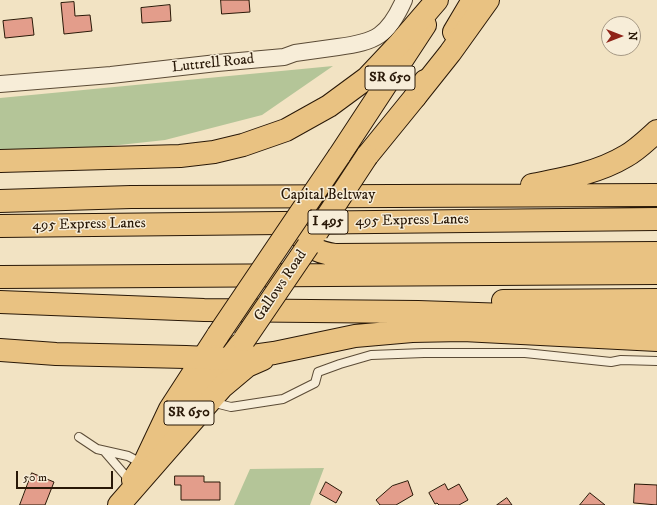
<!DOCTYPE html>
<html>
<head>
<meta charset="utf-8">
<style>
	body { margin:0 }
	#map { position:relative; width:657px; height:505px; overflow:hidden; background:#f2e3c3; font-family:"IM FELL DW Pica",serif }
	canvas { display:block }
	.north { position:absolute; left:601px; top:16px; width:40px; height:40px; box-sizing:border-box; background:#f7edd8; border:1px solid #a59884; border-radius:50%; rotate:90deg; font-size:11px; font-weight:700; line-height:16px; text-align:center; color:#291807 }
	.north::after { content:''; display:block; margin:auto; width:14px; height:18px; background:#8f2418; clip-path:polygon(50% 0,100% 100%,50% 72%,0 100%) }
	.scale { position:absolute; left:16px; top:471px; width:97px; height:18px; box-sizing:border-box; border:2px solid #291807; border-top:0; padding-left:5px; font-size:12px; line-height:14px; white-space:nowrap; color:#291807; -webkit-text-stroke:3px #f7edd8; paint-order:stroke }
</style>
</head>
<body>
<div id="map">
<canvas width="657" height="505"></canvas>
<div class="north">N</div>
<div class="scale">50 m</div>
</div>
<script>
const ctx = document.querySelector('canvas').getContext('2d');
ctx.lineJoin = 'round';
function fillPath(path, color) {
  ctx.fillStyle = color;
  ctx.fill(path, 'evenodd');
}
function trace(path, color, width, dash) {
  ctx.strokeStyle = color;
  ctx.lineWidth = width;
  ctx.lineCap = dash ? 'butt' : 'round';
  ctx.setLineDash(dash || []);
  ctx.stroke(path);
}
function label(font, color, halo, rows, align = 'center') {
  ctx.font = font + ' "IM FELL DW Pica",serif';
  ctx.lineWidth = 3;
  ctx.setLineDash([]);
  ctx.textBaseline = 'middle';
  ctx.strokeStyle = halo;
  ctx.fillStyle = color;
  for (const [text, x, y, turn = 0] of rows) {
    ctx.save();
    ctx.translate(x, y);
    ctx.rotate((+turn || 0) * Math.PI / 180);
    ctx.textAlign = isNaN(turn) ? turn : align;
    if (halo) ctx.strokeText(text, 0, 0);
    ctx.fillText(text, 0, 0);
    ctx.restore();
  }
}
const green = new Path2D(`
	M333,66L262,115L165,140L0,158V98Z
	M324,468L310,505H234L250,469Z`);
const building = new Path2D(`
	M221,0H249L250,12L222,14Z
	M74,2L75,16L90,15L92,31L64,34L61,3Z
	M170,5L171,21L142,23L141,8Z
	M32,18L34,35L5,38L3,21Z
	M32,473L54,482L45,505H20Z
	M175,476H204V482H220V500H181V485H175Z
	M408,481L413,495L396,505H380L376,500L392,486Z
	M326,482L342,492L336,503L320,494Z
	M445,484L448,490L459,484L468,500L459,505H439L437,503L435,504L429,493Z
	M635,484L657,485V505L634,503Z
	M590,493L605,505H580Z
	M507,498L512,505H497Z`);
const service = new Path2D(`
	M211,402L231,407L283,399L315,383L318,372L340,364L371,355L424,353H525L611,362L621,360L657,361
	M79,437L97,449L128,456L143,464
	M105,452L131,482`);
const minor = new Path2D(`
	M0,84L111,75L217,63L284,57L295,53C309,51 323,49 338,47C376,42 388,36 404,0`);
const primary = new Path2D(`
	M454,32L473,0
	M339,156L425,25
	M367,156L415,97L425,81
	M199,399L240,345
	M133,480L144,464L170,409L218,335`);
const motorway = new Path2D(`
	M415,97L450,53L488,0
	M0,161L180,156L214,152L243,145L286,130L329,106L367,78L400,43L437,0
	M532,185C563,179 598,173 626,156C637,150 647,140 657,131
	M0,201L131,197L657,195
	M0,226L657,219
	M296,231C309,247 315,252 335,255L657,253
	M0,277L657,273
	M503,301L657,300
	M0,302L204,310L418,312L657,320
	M0,350L56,354L186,357L231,359L274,353L355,336L412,331L463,330L657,340
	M119,505L222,387L247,366L263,359`);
const primaryBridge = new Path2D(`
	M317,232L367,156
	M218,335L339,156
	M244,340L308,246`);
const shields = [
	[390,78,50],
	[328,222,40],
	[189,413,50]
];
const shieldNames = [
	["SR 650",390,78],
	["I 495",328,222],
	["SR 650",189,413]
];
const streetNames = [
	["Luttrell Road",213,64,-6],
	["Capital Beltway",328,196],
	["495 Express Lanes",412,221,-1],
	["495 Express Lanes",89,225,-1],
	["Gallows Road",281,286,-56]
];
fillPath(green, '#b4c598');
fillPath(building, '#e39d8b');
trace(building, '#291807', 1);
trace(service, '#5b4b36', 10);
trace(minor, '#5b4b36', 18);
trace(primary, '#291807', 24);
trace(motorway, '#291807', 24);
trace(service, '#f7edd8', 8);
trace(minor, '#f7edd8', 16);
trace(primary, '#e9c282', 22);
trace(motorway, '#e9c282', 22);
trace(primaryBridge, '#291807', 24, []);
trace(primaryBridge, '#e9c282', 22);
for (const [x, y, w] of shields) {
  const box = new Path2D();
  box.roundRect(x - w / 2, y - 12, w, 24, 3);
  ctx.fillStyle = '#f7edd8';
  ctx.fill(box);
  trace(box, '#291807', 1);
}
label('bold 14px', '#291807', null, shieldNames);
label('15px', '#291807', '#f7edd8', streetNames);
</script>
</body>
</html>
